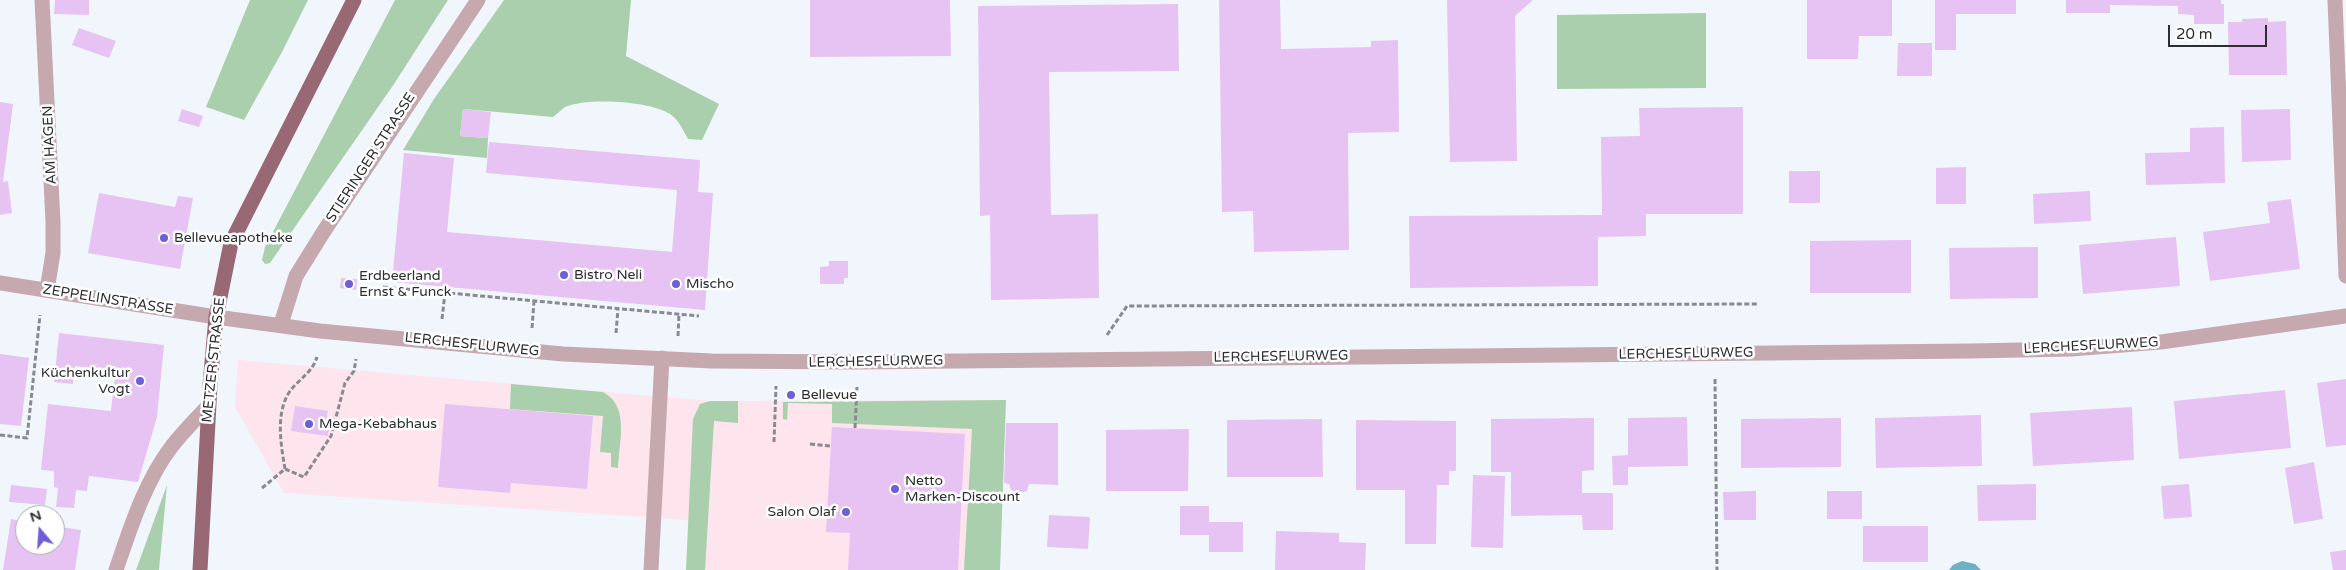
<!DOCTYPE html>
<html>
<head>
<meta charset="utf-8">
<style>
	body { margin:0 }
	#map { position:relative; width:2346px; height:570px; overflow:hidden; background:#f1f6fd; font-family:"Varela Round",sans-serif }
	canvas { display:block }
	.north { position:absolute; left:15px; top:505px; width:50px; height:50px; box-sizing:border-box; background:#fff; border:1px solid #ababad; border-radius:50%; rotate:342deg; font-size:14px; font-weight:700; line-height:20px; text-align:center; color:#2c2e31 }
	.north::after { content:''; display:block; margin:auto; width:18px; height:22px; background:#6e5ed8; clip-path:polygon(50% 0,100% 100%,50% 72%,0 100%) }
	.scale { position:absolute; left:2168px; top:25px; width:99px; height:22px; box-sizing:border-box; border:2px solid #2c2e31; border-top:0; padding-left:6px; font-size:15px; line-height:18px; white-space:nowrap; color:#2c2e31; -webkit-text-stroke:4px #fff; paint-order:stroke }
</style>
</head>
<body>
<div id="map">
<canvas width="2346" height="570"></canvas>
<div class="north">N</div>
<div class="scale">20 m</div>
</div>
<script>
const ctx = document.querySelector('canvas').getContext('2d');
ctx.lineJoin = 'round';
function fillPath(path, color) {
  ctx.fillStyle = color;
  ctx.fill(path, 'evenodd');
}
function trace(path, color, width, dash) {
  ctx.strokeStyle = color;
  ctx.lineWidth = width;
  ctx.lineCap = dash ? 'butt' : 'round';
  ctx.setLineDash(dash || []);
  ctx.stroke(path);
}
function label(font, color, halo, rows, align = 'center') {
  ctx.font = font + ' "Varela Round",sans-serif';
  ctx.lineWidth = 5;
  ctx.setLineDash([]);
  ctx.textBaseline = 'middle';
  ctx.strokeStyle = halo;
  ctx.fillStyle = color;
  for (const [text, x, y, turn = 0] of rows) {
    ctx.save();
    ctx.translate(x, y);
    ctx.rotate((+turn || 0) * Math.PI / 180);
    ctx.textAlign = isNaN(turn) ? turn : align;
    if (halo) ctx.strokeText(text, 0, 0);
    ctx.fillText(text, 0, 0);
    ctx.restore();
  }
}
const commercial = new Path2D(`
	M238,360L710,401L1006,400L1000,570H686L688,520L284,493L235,407Z`);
const green = new Path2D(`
	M250,0H308L282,52L244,120L206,107Z
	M395,0H448L394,84L270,263L265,264L262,260L265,247Z
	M504,0H631L626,56L719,104L702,140L688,139C683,130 679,120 670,114C651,101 587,97 565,107C561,110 557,114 553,117L463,109L460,136L488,138L487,158L403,150L434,99Z
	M1706,13V88L1557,89V15Z
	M511,384L603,392C630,406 619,442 618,468L611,467V453L600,452L603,416L510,409Z
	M1006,400L1000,570H964L972,429L832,423V404L788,403L787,420L783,419V402Z
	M710,401H738V423L714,421L705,570H686L693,419L700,404Z
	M167,485L159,570H136Z`);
const water = new Path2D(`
	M1962,561L1975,564L1981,570H1949L1953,565Z`);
const building = new Path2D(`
	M55,0H89V15L54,14Z
	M810,0H950L951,56L810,57Z
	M1219,0H1280L1281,49L1371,47V41L1398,40L1399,132L1348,133L1349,250L1254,252L1253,211L1222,212Z
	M1447,0H1533L1515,16L1517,161L1450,162Z
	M1807,0H1892V36H1859L1858,59H1807Z
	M1935,0H2016V14H1956V50H1935Z
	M2066,0H2221V4H2224V24H2194V15L2178,14V6L2110,5V13H2066Z
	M1178,4L1179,71L1049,72L1051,215L1098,214L1099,298L991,300L990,215L980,216L978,6Z
	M2268,18V22L2286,21L2287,75H2229L2228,22H2242V19Z
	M79,28L116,41L109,58L72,45Z
	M1898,43H1932V76H1897Z
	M0,102L13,104L3,182L8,181L12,213L0,215Z
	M1743,107V214H1646V236L1598,237V286L1410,288L1409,216L1602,215L1601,137L1640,136L1639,108Z
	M182,109L203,116L199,127L178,121Z
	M463,109L491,112L488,138L460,136Z
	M2290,109L2291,160L2242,162L2241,110Z
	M2224,127L2225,183L2146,185L2145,153L2190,152V128Z
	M489,142L700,160L698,192L713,193L705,310L392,282L404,153L454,158L447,232L672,252L677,190L486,173Z
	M1966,167V204H1936V168Z
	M1789,171H1820V203H1789Z
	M2090,191L2091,221L2034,224L2033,194Z
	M99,193L175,207L178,196L193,198L180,269L88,253Z
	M2291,199L2300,269L2210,281L2203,232L2270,223L2267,202Z
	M2176,237L2180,286L2083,294L2079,245Z
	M1911,240V293H1810V241Z
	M2038,247V298L1950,299L1949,248Z
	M829,261H848V278H844V284H820V267L829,266Z
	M341,278L357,279L356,290L340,288Z
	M59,333L164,345L157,417L138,482L89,476L87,491L76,490L74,508L56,507L58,488L54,487V471L41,470L48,404L111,411L115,376L97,373L98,369L75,366L73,384L54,382Z
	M0,354L29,358L21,426L0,424Z
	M2346,379V445L2326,447L2317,383Z
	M2285,390L2291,448L2179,459L2174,401Z
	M445,404L593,416L587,489L511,483L510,493L438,487Z
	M295,406L328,411L325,428L329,429L328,436L291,431Z
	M2132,407L2134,460L2033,466L2030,413Z
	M1981,415L1982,466L1876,468L1875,418Z
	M1687,417L1688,466L1628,467V485H1613L1612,456L1628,455V418Z
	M1594,418V470L1582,471V493H1613V530H1583L1582,515L1511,516V472H1491V419Z
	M1841,418V467L1741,468V419Z
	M1322,419L1323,477H1227V420Z
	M1356,420L1456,421V471H1449V485H1437L1436,544H1405V490H1356Z
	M1006,423H1058V485L1029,484L1027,491L1019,493L1011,490L1009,484L1004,483Z
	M832,427L965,434L958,570H848L850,533L826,532Z
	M1189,429L1188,491H1106V430Z
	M2314,462L2323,519L2294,524L2285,468Z
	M1473,475L1505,476L1503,548L1471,547Z
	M2036,484V520L1978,521L1977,485Z
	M2189,484L2192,517L2164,519L2161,486Z
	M11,485L47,489L45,505L9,502Z
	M1756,491V520H1724L1723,492Z
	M1827,491H1862V519H1827Z
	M1180,506H1209V522H1243V552H1209V535H1180Z
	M1049,515L1090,517L1088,549L1047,547Z
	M11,519L25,522V545H55V526L81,530L75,570H3Z
	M1863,526H1928V562H1863Z
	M1276,531L1339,533V542L1366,543L1365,570H1275Z
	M2346,550V570H2333L2330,552Z`);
const path = new Path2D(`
	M383,287L699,316
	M442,319L445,293
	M532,328L534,301
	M616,333L618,309
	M1107,335L1127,306L1757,304
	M678,336L679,314
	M1715,379L1717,570
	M855,428L857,387
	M0,435L27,438L40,315
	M774,442L776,386
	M810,444L831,446
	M285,469L304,477L331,436L345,383L354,371L356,359
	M262,488L285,469C281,445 275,413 290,391C299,379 312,373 317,357`);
const minor = new Path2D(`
	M42,0L53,222V253L47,290
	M2335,0L2346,276
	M281,324L296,276L324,231L478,0
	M116,570C130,529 145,481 172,446C183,432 196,419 208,406
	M651,570L662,358`);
const tertiary = new Path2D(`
	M0,283L216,317L320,331L563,354L712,361L857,362L1971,351L2071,349L2161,342L2346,316`);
const primary = new Path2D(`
	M200,570L210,385L216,317L231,243L354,0`);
const markers = [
	[164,238,5,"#6e5ed8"],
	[564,275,5,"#6e5ed8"],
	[349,284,5,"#6e5ed8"],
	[676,284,5,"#6e5ed8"],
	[140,381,5,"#6e5ed8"],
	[791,395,5,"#6e5ed8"],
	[309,424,5,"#6e5ed8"],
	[895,489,5,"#6e5ed8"],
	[846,512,5,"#6e5ed8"]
];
const streetNames = [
	["AM HAGEN",50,145,-93],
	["STIERINGER STRASSE",371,158,-57],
	["ZEPPELINSTRASSE",108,300,9],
	["LERCHESFLURWEG",472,345,6],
	["LERCHESFLURWEG",2091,346,-3],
	["LERCHESFLURWEG",1686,354,-1],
	["LERCHESFLURWEG",1281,357,-1],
	["METZER STRASSE",214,360,-84],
	["LERCHESFLURWEG",876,362,-1]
];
const poiNames = [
	["Bellevueapotheke",174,238],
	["Bistro Neli",574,275],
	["Erdbeerland",359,276],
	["Ernst & Funck",359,292],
	["Mischo",686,284],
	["Küchenkultur",130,373,"right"],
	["Vogt",130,389,"right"],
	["Bellevue",801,395],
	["Mega-Kebabhaus",319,424],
	["Netto",905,481],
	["Marken-Discount",905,497],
	["Salon Olaf",836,512,"right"]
];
fillPath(commercial, '#fde4ed');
fillPath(green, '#aacfac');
fillPath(water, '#6eb1c4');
fillPath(building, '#e6c3f2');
trace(path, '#878a8f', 3, [5, 2.5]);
trace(minor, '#c5a9af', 15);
trace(tertiary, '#c5a9af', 15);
trace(primary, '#986974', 15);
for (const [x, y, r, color] of markers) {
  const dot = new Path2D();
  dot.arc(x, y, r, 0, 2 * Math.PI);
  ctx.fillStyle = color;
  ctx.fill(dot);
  trace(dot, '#fff', 2);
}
label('14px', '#2c2e31', '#fff', streetNames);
label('14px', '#2c2e31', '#fff', poiNames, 'left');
</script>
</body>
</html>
